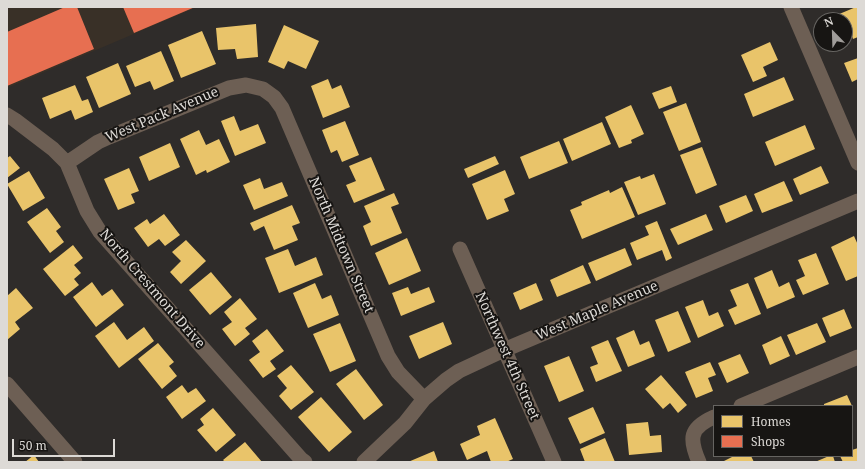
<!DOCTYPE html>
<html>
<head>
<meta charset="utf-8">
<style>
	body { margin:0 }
	#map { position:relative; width:865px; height:469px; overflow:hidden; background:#2f2c2a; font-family:"Noto Serif",serif }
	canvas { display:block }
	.frame { position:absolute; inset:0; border:8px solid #dddad6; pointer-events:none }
	.legend { position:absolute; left:713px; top:405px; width:140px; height:52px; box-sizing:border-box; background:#171513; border:1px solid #666461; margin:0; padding:5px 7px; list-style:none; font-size:12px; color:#dddad6 }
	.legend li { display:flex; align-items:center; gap:8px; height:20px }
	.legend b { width:20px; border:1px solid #666461 }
	.north { position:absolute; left:813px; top:12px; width:40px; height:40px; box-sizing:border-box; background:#171513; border:1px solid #666461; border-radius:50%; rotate:337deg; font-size:11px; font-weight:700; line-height:16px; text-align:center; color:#dddad6 }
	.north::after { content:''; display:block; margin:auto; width:14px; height:18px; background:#a09d9a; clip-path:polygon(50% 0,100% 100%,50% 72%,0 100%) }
	.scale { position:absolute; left:12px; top:439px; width:103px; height:18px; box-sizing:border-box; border:2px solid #dddad6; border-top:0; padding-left:5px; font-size:12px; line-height:14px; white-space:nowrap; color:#dddad6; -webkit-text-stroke:3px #171513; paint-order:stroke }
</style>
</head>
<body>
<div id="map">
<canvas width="865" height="469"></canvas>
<div class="frame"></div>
<ul class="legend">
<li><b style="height:11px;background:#e9c46a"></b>Homes</li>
<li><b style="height:11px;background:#e76f51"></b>Shops</li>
</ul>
<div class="north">N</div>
<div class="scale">50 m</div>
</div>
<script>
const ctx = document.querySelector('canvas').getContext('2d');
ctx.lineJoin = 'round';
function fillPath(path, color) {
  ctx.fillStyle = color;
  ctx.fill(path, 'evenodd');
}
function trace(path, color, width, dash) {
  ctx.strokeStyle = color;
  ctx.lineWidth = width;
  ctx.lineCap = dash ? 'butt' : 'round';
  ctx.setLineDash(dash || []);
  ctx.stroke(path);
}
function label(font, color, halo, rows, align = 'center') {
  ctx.font = font + ' "Noto Serif",serif';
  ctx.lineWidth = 4;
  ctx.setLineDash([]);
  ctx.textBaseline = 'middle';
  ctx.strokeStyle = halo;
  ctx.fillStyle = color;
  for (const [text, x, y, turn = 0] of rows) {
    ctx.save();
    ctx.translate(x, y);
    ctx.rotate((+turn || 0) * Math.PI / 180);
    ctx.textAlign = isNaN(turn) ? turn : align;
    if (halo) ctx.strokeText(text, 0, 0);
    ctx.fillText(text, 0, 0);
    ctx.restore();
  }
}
const built = new Path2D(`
	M7,7H197L7,88Z`);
const homes = new Path2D(`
	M856,7H857L858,9V37L853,39L850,30L845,32V20H825Z
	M256,24L258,57L237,59L235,49L218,50L216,28Z
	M284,25L319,41L306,69L288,61L284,69L268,62Z
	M202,31L216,64L181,78L168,45Z
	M770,42L778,60L763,67L767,76L753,82L741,55Z
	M161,51L174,81L154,90L150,81L135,87L126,66Z
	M858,58V79L852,82L844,63Z
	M118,63L131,94L99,108L86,77Z
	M784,77L794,100L753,117L744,94Z
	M328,79L332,89L341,85L350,107L323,118L311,86Z
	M75,85L82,101L88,99L93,112L75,120L71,110L50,119L42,98Z
	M671,86L677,102L659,109L652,93Z
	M686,103L701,142L679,151L663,112Z
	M631,105L644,134L631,140L632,143L619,148L605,117Z
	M234,116L240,131L258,124L266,143L235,156L221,121Z
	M345,121L359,155L342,162L337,150L331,153L322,130Z
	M602,122L611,144L572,161L563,139Z
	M805,125L815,149L775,166L765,142Z
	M199,130L206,145L219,139L230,162L207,173L206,170L196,175L180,139Z
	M559,141L568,163L529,179L520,157Z
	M170,143L180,167L149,181L139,157Z
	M702,147L717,185L696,194L680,155Z
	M10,156L20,168L7,178V158Z
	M495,156L499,164L468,178L464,169Z
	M371,157L385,190L354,203L346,185L356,181L349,166Z
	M821,166L829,183L800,195L793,179Z
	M129,168L139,191L131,194L135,203L118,210L104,179Z
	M505,170L515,194L504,199L509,211L487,220L472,184Z
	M29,171L45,198L23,211L7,184Z
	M654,174L666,204L638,215L624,182L640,176L641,179Z
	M260,178L264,189L282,182L288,196L254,210L243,185Z
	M784,181L793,201L762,213L754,194Z
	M622,187L635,217L582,239L570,210L582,205L581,202L609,190L610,193Z
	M394,193L399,204L391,207L402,233L371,246L363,226L371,222L364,206Z
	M746,195L753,211L726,223L719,206Z
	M292,205L300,223L292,226L298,240L274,250L264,226L254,231L250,223Z
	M47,208L61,227L56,231L64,242L50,253L27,222Z
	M164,214L180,235L165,246L159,239L148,247L134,228L147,219L150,224Z
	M706,214L713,230L678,245L670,229Z
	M657,221L672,258L666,261L662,250L637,260L630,243L649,235L645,226Z
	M854,236L858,245V276L846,281L831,247Z
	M407,238L421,271L389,285L375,253Z
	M186,240L206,261L181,284L170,272L181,261L172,252Z
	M73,245L83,258L74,265L81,273L74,279L79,285L65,296L43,269Z
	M625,248L632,265L596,281L588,263Z
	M288,249L295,266L316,257L323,275L279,293L265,258Z
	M816,253L829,284L803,295L796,280L805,276L798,260Z
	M583,265L591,283L557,297L550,280Z
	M772,270L779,287L789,282L795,297L767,309L754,278Z
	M211,272L232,297L210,315L189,290Z
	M92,282L102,296L112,289L124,305L96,327L73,297Z
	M315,283L322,299L331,295L339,315L308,328L293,293Z
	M536,283L543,300L520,310L513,293Z
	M748,283L761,314L735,325L728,310L737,306L730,290Z
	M408,287L411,294L429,287L435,302L401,316L392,293Z
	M16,288L33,308L15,322L20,329L7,340V296Z
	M240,298L257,319L245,328L250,334L235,346L222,329L232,322L224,312Z
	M703,300L709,316L718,312L724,326L698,338L685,307Z
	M844,309L852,328L830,337L822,318Z
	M678,311L691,342L668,352L655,320Z
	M114,322L127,340L144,327L154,341L119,368L95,336Z
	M443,322L452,344L419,359L409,336Z
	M340,323L356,361L330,372L313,334Z
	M817,323L826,342L796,355L787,335Z
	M267,329L284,351L270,361L276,369L263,378L249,360L260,352L252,341Z
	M634,330L640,345L649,341L655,356L628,367L616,338Z
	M781,336L790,356L770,365L762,345Z
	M608,340L622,371L596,382L590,367L598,364L591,347Z
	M158,343L174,362L169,366L177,376L162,389L138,359Z
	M740,354L749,373L727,383L718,363Z
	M569,356L584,391L559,402L544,366Z
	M710,362L716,375L708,378L713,391L696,398L685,372Z
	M291,365L314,392L291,410L279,396L287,388L277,376Z
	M356,369L383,405L364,420L336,384Z
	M661,375L687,405L678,413L670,403L663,409L645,389Z
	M182,385L188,393L196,388L206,401L182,419L166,397Z
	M847,395L852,406H824V404Z
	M321,397L352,432L329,452L298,417Z
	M593,407L605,433L580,444L568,418Z
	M213,408L236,435L216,452L197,430L204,425L200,419Z
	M495,418L513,459L506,462H491L487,451L467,460L460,444L480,435L477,426Z
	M648,422L650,436L661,435L662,452L629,455L626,424Z
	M605,438L615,462H585L580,449Z
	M245,442L262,462H225L223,460Z
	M858,448V462H843L840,456H852V450Z
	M434,451L438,462H408Z
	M34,455L39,462H25Z
	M731,456H751L754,462H725L724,461L732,457Z
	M829,456H833L835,462H815Z`);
const shops = new Path2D(`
	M65,7H77L94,49L7,86V32Z
	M123,7H195L134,33Z`);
const minor = new Path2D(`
	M791,7L858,163
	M7,115L15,120L53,149L67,163L87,211L100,232L301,459L305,462
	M67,163L98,142L109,137L229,88L246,85L263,89L274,97L282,108L388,356L398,372L424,399
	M460,249L554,462
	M7,384L75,462
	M741,406L858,357
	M364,462L405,423L424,399L446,380L459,371L504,350L858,201
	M699,462C689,439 689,428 714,417`);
const streetNames = [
	["West Pack Avenue",162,115,-23],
	["North Midtown Street",341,245,67],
	["North Crestmont Drive",152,289,49],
	["West Maple Avenue",597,311,-23],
	["Northwest 4th Street",507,356,66]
];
fillPath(built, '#393027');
fillPath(homes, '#e9c46a');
fillPath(shops, '#e76f51');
trace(minor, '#6d5f54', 15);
label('14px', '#dddad6', '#171513', streetNames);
</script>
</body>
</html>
